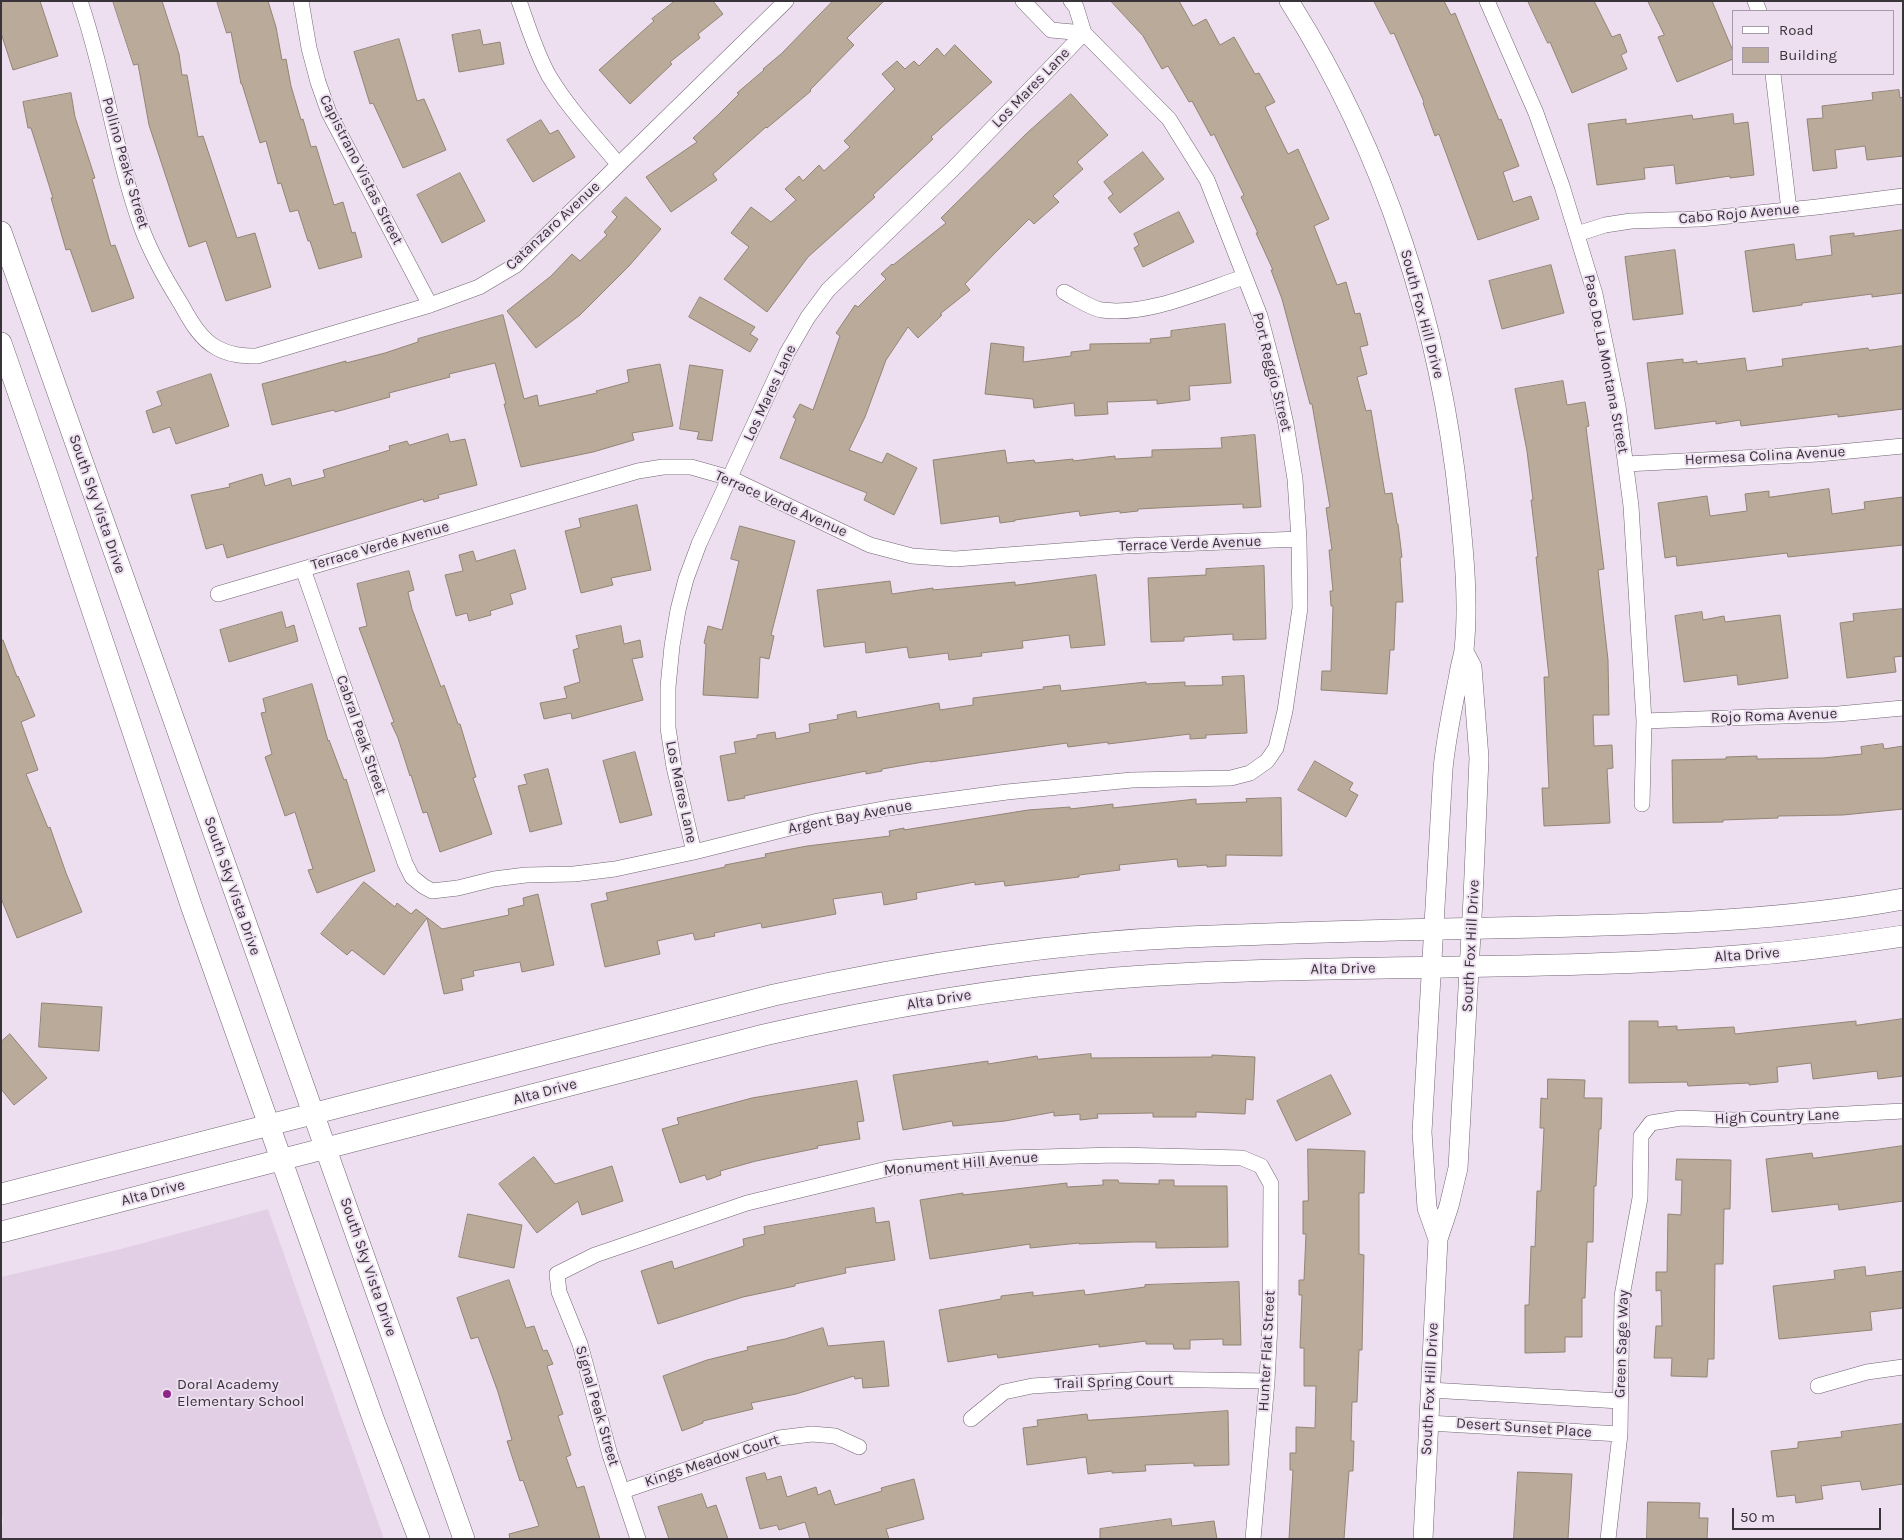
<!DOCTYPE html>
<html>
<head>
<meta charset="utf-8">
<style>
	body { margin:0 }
	#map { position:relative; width:1904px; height:1540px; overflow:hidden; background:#eddff0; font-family:Karla,sans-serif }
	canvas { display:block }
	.frame { position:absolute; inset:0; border:2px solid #39333a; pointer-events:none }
	.legend { position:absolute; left:1732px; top:10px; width:162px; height:65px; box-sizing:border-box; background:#eddff0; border:1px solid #a59aa7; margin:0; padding:6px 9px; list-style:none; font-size:15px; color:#39333a }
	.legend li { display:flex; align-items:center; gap:10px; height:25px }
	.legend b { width:25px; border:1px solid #a59aa7 }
	.scale { position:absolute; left:1732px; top:1508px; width:149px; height:22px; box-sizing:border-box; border:2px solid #39333a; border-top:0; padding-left:6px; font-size:15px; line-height:18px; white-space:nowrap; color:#39333a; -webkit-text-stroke:4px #eddff0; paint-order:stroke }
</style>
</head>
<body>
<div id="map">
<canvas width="1904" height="1540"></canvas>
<div class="frame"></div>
<ul class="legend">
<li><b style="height:6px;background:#fff"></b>Road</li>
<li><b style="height:14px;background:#b9aa9a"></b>Building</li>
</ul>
<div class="scale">50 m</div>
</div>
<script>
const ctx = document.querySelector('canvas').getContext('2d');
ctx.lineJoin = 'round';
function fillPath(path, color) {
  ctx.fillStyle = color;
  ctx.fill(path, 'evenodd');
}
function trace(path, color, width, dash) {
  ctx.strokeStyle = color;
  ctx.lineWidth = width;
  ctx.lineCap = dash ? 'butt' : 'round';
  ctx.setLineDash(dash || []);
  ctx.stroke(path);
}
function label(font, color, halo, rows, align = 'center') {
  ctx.font = font + ' Karla,sans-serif';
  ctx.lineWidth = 4;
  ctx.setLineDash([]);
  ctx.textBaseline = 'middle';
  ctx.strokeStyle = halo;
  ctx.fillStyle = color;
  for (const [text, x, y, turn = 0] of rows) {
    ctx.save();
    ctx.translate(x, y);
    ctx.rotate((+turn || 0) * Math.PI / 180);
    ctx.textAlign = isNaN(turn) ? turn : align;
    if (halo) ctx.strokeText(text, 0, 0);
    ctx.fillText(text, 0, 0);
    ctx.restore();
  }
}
const built = new Path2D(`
	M268,1209L384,1539H1L3,1520L1,1511V1277L121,1249Z`);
const building = new Path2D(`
	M1,1H40L58,56L13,70L1,33Z
	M113,1H162L179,54L182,75H187L198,137L203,136L237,238L255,233L271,287L226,301L206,241L189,247L149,125L138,64L134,65Z
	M217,1H268L276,27L282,60L286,59L291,86L301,120L303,119L311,147L316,146L334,205L343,202L352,233L355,232L362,257L319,269L310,241H308L298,210L290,212L281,183L278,184L266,141L260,143L242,84H241L231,32L227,33Z
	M675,1H713L723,14L698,34L700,38L670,62L672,64L630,104L599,70L654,21L652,19Z
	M833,1H884L847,38L854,45L810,90L811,91L767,128L766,127L713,174L717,180L671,212L646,177L697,142L693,138L718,115L739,94L737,93L764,70L763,69L781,54Z
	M1111,1H1179L1193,26L1206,19L1220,45L1234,37L1255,74L1259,73L1275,102L1265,107L1288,154L1298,149L1329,219L1314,226L1337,285L1346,282L1355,314L1360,313L1368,345L1360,347L1367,374L1357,377L1366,411L1371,410L1385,494L1392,493L1397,524H1398L1402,557L1400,558L1403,602H1396L1394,650H1390L1387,694L1321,690L1322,671H1331L1333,606H1331L1330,591H1333L1329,550H1332L1326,508L1330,507L1312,404H1310L1282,299L1271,270H1273L1256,233H1258L1241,197L1244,195L1214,134L1211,136L1192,101L1189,102L1168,66L1162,69L1143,36Z
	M1374,1H1444L1451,15L1455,13L1499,120L1501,119L1519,166L1503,172L1513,202L1531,196L1539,219L1478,240L1439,134L1435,136L1423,103L1424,102L1394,33L1391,34Z
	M1528,1H1594L1612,37L1620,34L1627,52L1621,55L1627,69L1572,93L1550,42L1548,43Z
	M1648,1H1712L1733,51V59L1677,82L1658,37L1664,35Z
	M480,30L483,45L500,42L504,64L459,72L452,35Z
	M399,39L417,101L424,99L446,150L403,168L373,103L370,104L354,52Z
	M955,45L992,82L931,137L933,139L873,195L875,197L808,257L767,312L724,279L749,247L731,233L751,207L771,222L796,200L785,189L799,176L803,181L819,165L824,171L850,147L844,141L895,89L882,74L897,61L905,69L914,61L919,66L937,48L944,56Z
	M1899,90L1900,98L1903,97V156L1867,160L1865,146L1835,150L1837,168L1813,171L1807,119L1823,118L1822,106L1873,100L1872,93Z
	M71,93L75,117L95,178L92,179L111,246L115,245L134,298L92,312L70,249L66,250L51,198H53L31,128H28L23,102Z
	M1071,94L1108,135L1077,162L1083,169L1053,196L1059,202L1034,224L1029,219L996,252L965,284L970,290L940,314L942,315L918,338L908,327L886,360L865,417L849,450L882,463L887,453L917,468L894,515L864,500L867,493L780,458L796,419L793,417L800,404L813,410L840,336L836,333L855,305L858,307L886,279L881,274L892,264L893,265L946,223L941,218L1027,133Z
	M1733,114L1734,124L1748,122L1754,175L1730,178V176L1676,184L1674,165L1644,168L1645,179L1597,185L1588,124L1626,119V124L1692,115L1693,119Z
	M541,120L550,134L558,130L575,157L533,182L507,140Z
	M1143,152L1164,179L1120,213L1108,198L1113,194L1104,182Z
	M460,173L485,221L442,243L417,195Z
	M626,197L661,229L629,266L580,315L536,348L507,311L551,276L572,254L580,261L607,235L604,232L617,217L612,212Z
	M1179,212L1194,242L1143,267L1134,248L1139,245L1134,234Z
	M1903,230V293L1872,297V294L1802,303V305L1753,312L1745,251L1794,244L1796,260L1832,255L1830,236L1854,233V236Z
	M1675,250L1683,314L1633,320L1625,257Z
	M1551,265L1564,313L1502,329L1489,281Z
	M700,297L755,327L750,334L758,339L750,352L689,317Z
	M503,315L524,399L537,395L539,406L597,393L596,391L629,382L627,370L660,364L673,426L632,433L634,440L593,452L521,467L504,404H506L495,363L449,374L450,377L389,393L390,397L335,412L334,410L272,425L262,384L346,361V363L385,353L418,342V339Z
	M1225,324L1231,383L1189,386L1190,400L1157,404V400L1107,402L1108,414L1075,416L1074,403L1034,408L1033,399L985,394L991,343L1024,347L1023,362L1071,356V352L1090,350V344L1151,343L1150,339L1171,337V331Z
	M1903,346V409L1838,417V414L1741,426L1740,420L1716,424V421L1655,429L1647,363L1683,359V363L1697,361V364L1745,358L1747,371L1783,366L1782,359L1868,348L1869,350Z
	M690,365L723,370L712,441L697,439L699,432L680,429Z
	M211,374L229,426L176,444L170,427L153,433L146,411L162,405L157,392Z
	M1563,381L1567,405L1585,402L1589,426L1586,427L1604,569L1598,570L1608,660L1609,715H1593L1594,746L1612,745L1613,768L1607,769L1610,823L1544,826L1542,788H1549L1544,677H1549L1536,557H1538L1531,500H1533L1527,451L1515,389Z
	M448,434L450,442L465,439L477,485L438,495L439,498L424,502L423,499L227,558L223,544L206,549L191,495L230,487L229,484L262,474L265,486L290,478L292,486L325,477L323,470L390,450L389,446L407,441L409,445Z
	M1255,435L1261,507L1243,508V504L1176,507L1138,509V511L1120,513V511L1080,516L1079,511L1015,520V521L1000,523L999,516L941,524L933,460L1005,450L1007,463L1034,460L1035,463L1073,459V461L1115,456V459L1152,457V450L1222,448L1221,438Z
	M1829,489L1832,514L1865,509L1864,502L1903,497V545L1788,557L1787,553L1677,566L1676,556L1665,558L1658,503L1707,496L1710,516L1747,511L1745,494L1769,491V497Z
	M637,505L651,570L611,578L613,585L581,593L565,531L581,527L579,519Z
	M740,526L795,541L771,635L774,636L769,659L760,657L758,698L703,695L706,644L704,643L708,626L722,630L739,561L731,559Z
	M515,550L526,589L510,594L513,604L490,611L491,615L469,621L467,613L456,616L445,575L463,571L459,555L473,551L476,561Z
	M1264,566L1266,639L1233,640V634L1184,637V641L1151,642L1148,578L1206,575V569Z
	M409,571L414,590L408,592L412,609L441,687L444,685L458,724H460L476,777L473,778L492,834L440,852L427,812L423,813L411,775L410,776L398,738L391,723L394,722L359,628L367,626L357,584Z
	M1096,575L1105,645L1071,648L1069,635L1022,641L1023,648L981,653L982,656L949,660L948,653L909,658L907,647L866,653L865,642L824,647L817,590L890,581L892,594L933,588V590L1015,582V585Z
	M1903,609V656L1894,657L1896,672L1847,678L1840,623L1854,621L1853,614Z
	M282,612L286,628L294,625L298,641L229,662L220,630Z
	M1702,612L1703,620L1724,616L1725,622L1780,615L1788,678L1738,685L1737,675L1684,682L1675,616Z
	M621,626L624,644L640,640L643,657L632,659L643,700L572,719L571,713L544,719L540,703L567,698L564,687L580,682L573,650L579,648L576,636Z
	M1,640H3L17,677L18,676L35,716L21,722L38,770L26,774L48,828L50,827L66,873L82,912L17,938L1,898Z
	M1244,676L1247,733L1206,735V738L1190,739V734L1108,744V742L1068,747L1067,743L930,762L929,761L882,769V771L866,774V771L801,784L744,796L745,798L728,801L720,756L736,753L734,742L757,738V735L775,732L776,739L810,732L809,724L838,719L837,715L856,711L857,718L939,703L940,710L973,705V698L1044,689L1043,687L1060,685L1061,691L1146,682V684L1185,682V686L1223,685L1222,677Z
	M312,684L328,741L329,740L344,780L346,779L375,871L317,893L308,870L313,869L295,812L285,816L265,757L272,754L261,713L266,712L263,699Z
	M1883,744L1884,749L1903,746V809L1843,815L1778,816V818L1723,820V822L1673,823L1672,760L1726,759V757L1757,756V759L1823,758L1862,754L1861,747Z
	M635,752L652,815L620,823L603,761Z
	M1315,761L1353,783L1349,790L1358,795L1346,817L1298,790Z
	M548,769L562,824L530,832L518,786L527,784L524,775Z
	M1281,798L1282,856L1226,855V866L1207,867V865L1178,867L1177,859L1119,865L1120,870L1079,875V877L1046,881L1005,886L1004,881L975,885V882L916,893L917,899L884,905L882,892L833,899L836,914L762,928L761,923L714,933L715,936L695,940L693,933L657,941L660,954L605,967L591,904L608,900L606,893L725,867V865L766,857L765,854L807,846L890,836L889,831L904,828V830L1028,810L1070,807V809L1113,804V808L1196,799V804L1247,802L1246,799Z
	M364,882L395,907L397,903L411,914L416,909L442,929L509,915L508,909L524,905L523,898L538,894L554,965L522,972L520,962L473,971L474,976L461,979L463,990L444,994L427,918L384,975L352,950L347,955L321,934Z
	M42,1003L102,1007L99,1051L39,1047Z
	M1903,1019V1076L1878,1079L1877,1071L1813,1079L1811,1063L1777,1067L1778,1082L1749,1085V1083L1688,1086L1687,1082L1629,1083V1021H1658V1027L1677,1026V1030L1734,1027L1735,1034L1856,1021V1025Z
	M10,1034L47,1078L14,1105L1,1089V1042Z
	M1091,1054V1058L1212,1057V1055L1255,1057L1253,1100L1246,1099L1245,1114L1196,1112V1117H1153V1113L1097,1114L1098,1118L1080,1120V1114L1054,1116V1112L1005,1121L953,1126L952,1121L903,1130L893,1075L988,1061V1064L1037,1056L1038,1059Z
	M1331,1075L1351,1114L1296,1141L1277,1101Z
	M1548,1079L1585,1080L1584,1098H1602L1601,1129H1599L1596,1186H1594L1593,1242H1587L1585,1298H1582V1337H1565V1352L1525,1353V1305H1529L1531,1246L1535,1247L1537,1191H1541L1544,1128H1540L1541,1098L1547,1099Z
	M857,1081L864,1121L857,1122L860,1139L817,1146L818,1148L756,1161L720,1171L721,1175L707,1180L705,1175L680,1183L662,1129L679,1124L677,1118L752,1098Z
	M1903,1146V1201L1839,1210L1838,1204L1772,1212L1766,1159L1812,1153L1813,1158Z
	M1308,1149L1365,1151L1364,1193H1359V1254L1364,1255L1362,1350H1359L1357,1402H1352L1351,1441H1354L1353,1471H1349L1344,1539H1289L1293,1470H1290V1453H1296V1427L1315,1428L1316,1386H1304V1348H1300L1302,1295H1299V1280H1304L1306,1234H1303V1201H1308Z
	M534,1157L555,1184L612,1166L623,1201L582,1215L578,1201L537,1233L499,1184Z
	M1677,1159L1731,1160L1730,1209H1724L1723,1264H1715L1714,1359H1708L1707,1377L1671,1376L1672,1358H1654L1656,1326H1662L1661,1290L1656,1291V1272H1667L1668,1214L1681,1215L1682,1180H1676Z
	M1103,1180H1118L1119,1183L1159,1184V1180H1174V1186H1227L1228,1247L1156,1248V1242H1133L1079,1244V1243L1030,1248V1244L930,1259L920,1200L963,1193V1195L1067,1183V1187L1103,1185Z
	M874,1208L876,1223L889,1221L895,1260L845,1268L846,1273L795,1284V1286L743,1297L658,1324L641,1271L672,1261L674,1269L744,1246L743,1239L765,1234L764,1227Z
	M468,1214L522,1225L514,1268L459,1257Z
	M1865,1267L1866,1276L1903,1271V1308L1870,1312L1872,1330L1779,1339L1773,1286L1835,1279L1834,1271Z
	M509,1280L526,1328L534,1326L543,1351L547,1350L553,1364L547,1366L563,1414L558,1416L571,1455L566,1457L577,1488L584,1486L600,1539H510L509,1534L539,1526L523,1480L520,1481L507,1441L512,1440L498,1392L478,1337L471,1339L457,1298Z
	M1239,1282L1241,1345H1223V1339L1190,1340V1349H1174L1173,1344H1146V1341L1099,1347V1344L998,1358L997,1354L948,1362L939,1310L1001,1299V1296L1033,1292V1296L1084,1290L1085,1295L1145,1287V1285Z
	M823,1328L828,1346L884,1341L889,1386L863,1388L862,1378L855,1379L854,1376L796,1394L751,1403L753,1409L703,1421V1423L682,1431L663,1376L707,1360L748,1350L747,1347L785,1339Z
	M1228,1411L1229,1465L1194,1466V1463L1145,1465L1146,1471L1112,1473V1471L1088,1474L1086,1457L1027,1465L1023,1428L1038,1426L1037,1420L1087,1414L1088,1420Z
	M1903,1424V1484L1862,1490L1860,1481L1821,1486L1823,1499L1796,1503L1795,1495L1777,1497L1771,1451L1798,1448V1442L1842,1437L1841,1432Z
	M1518,1472L1572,1474L1568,1539H1514Z
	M765,1473L767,1480L781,1476L787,1497L816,1487L818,1495L830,1490L835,1505L882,1491L881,1488L914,1479L924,1519L886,1529L889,1539H810L805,1522L779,1530L777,1525L760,1529L746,1478Z
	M702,1494L707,1508L716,1505L728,1539H669L658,1507Z
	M1648,1502L1700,1503L1699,1518H1708L1707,1539H1647Z
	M1171,1519L1172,1526L1214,1521L1217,1539H1100V1529Z`);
const minor = new Path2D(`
	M80,1C106,76 115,155 142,229C152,256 166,280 181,304C190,320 200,339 217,348C230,355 242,356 257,356L430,305L479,287L516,265L786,1
	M301,1L309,48L318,82L329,113L430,305
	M519,1C528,26 536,53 549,76C568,108 595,136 618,164
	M1023,1L1051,30L1084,33
	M1487,1L1536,113L1562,186L1595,294L1618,406L1631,506L1644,721L1642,804
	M1755,1L1759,11
	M1773,74L1789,210
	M1577,234L1605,225L1631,221L1700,219L1817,207L1903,196
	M1064,292C1074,297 1092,309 1102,310C1148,316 1201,291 1244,277
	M1626,464L1818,454L1903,446
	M303,569L405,863L412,877L423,886L432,891L458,888L494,879L526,875L574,874L615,869L694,852L818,821L888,808L1007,792L1132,780L1231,778L1250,773L1267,761L1276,748L1285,711L1300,608L1299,539L1295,479L1286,424L1274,369L1260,316L1207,180L1169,119L1084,33L1076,7L1071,1
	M218,594L638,471L663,467H691L730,478L870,545L912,556L955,559L1125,546L1299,539
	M1644,721L1838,714L1903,708
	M694,852L674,767L668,728V687L672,646L678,610L686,579L699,544L787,353L808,317L828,290L952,170L1084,33
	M1818,1386L1867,1372L1903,1367
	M1430,1390L1620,1401
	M971,1419L1004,1392L1032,1386L1145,1379L1267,1381
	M1428,1423L1620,1434
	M623,1491L779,1438L812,1434L835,1436L859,1447
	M638,1539L610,1455L580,1344L559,1292L557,1274L595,1255L747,1203L891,1168L1006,1158L1116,1155L1242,1158L1261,1166L1271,1184L1270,1324L1267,1381L1253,1539
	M1608,1539L1620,1434L1622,1296L1640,1198L1641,1136L1651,1123L1681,1118L1734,1120L1903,1111`);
const tertiary = new Path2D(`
	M1289,1C1385,152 1441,328 1459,505C1464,553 1469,603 1464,650C1463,658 1460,666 1459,674C1453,706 1446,737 1443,769L1422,1132L1427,1208L1438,1239
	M1423,1539L1438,1239L1449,1206L1458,1168L1473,898L1479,758L1472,667L1464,652`);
const secondary = new Path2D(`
	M1,232L464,1539
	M1,343L47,475L192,908L374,1421L419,1539
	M1,1194L774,995C910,965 1047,943 1186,937C1304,932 1422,929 1539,927C1661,924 1783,921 1903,899
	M1,1232L764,1035C880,1008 997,988 1116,978C1326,962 1538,973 1749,955C1800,951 1851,944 1903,936`);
const markers = [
	[167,1394,5,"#902589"]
];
const streetNames = [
	["Los Mares Lane",1031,88,-46],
	["Pollino Peaks Street",125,163,74],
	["Capistrano Vistas Street",361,170,63],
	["Cabo Rojo Avenue",1739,214,-5],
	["Catanzaro Avenue",553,226,-43],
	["South Fox Hill Drive",1422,314,75],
	["Paso De La Montana Street",1606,364,79],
	["Port Reggio Street",1272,372,76],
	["Los Mares Lane",770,393,-65],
	["Hermesa Colina Avenue",1765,456,-3],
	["South Sky Vista Drive",97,504,71],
	["Terrace Verde Avenue",781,504,24],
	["Terrace Verde Avenue",1190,544,-2],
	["Terrace Verde Avenue",380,546,-16],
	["Rojo Roma Avenue",1774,716,-2],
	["Cabral Peak Street",361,735,71],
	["Los Mares Lane",681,792,78],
	["Argent Bay Avenue",850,817,-11],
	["South Sky Vista Drive",232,886,71],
	["South Fox Hill Drive",1471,946,-87],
	["Alta Drive",1747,955,-4],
	["Alta Drive",1343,969,-1],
	["Alta Drive",939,1000,-9],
	["Alta Drive",545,1092,-15],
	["High Country Lane",1777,1117,-2],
	["Monument Hill Avenue",961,1164,-5],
	["Alta Drive",153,1193,-15],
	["South Sky Vista Drive",368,1267,71],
	["Green Sage Way",1622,1344,-88],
	["Hunter Flat Street",1267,1351,-87],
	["Trail Spring Court",1114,1382,-2],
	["South Fox Hill Drive",1430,1389,-87],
	["Signal Peak Street",597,1406,74],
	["Desert Sunset Place",1524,1428,4],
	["Kings Meadow Court",712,1461,-18]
];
const poiNames = [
	["Doral Academy",177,1385],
	["Elementary School",177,1402]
];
fillPath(built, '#e2cfe6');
fillPath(building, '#b9aa9a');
trace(building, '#938475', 1);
trace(minor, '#716473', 16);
trace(tertiary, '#716473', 20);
trace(secondary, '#716473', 22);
trace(minor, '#fff', 15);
trace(tertiary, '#fff', 19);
trace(secondary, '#fff', 21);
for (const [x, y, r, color] of markers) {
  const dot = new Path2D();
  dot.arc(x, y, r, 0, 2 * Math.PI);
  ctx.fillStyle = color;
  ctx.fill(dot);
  trace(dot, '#eddff0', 2);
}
label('15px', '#39333a', '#eddff0', streetNames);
label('15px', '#39333a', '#eddff0', poiNames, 'left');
</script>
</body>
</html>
